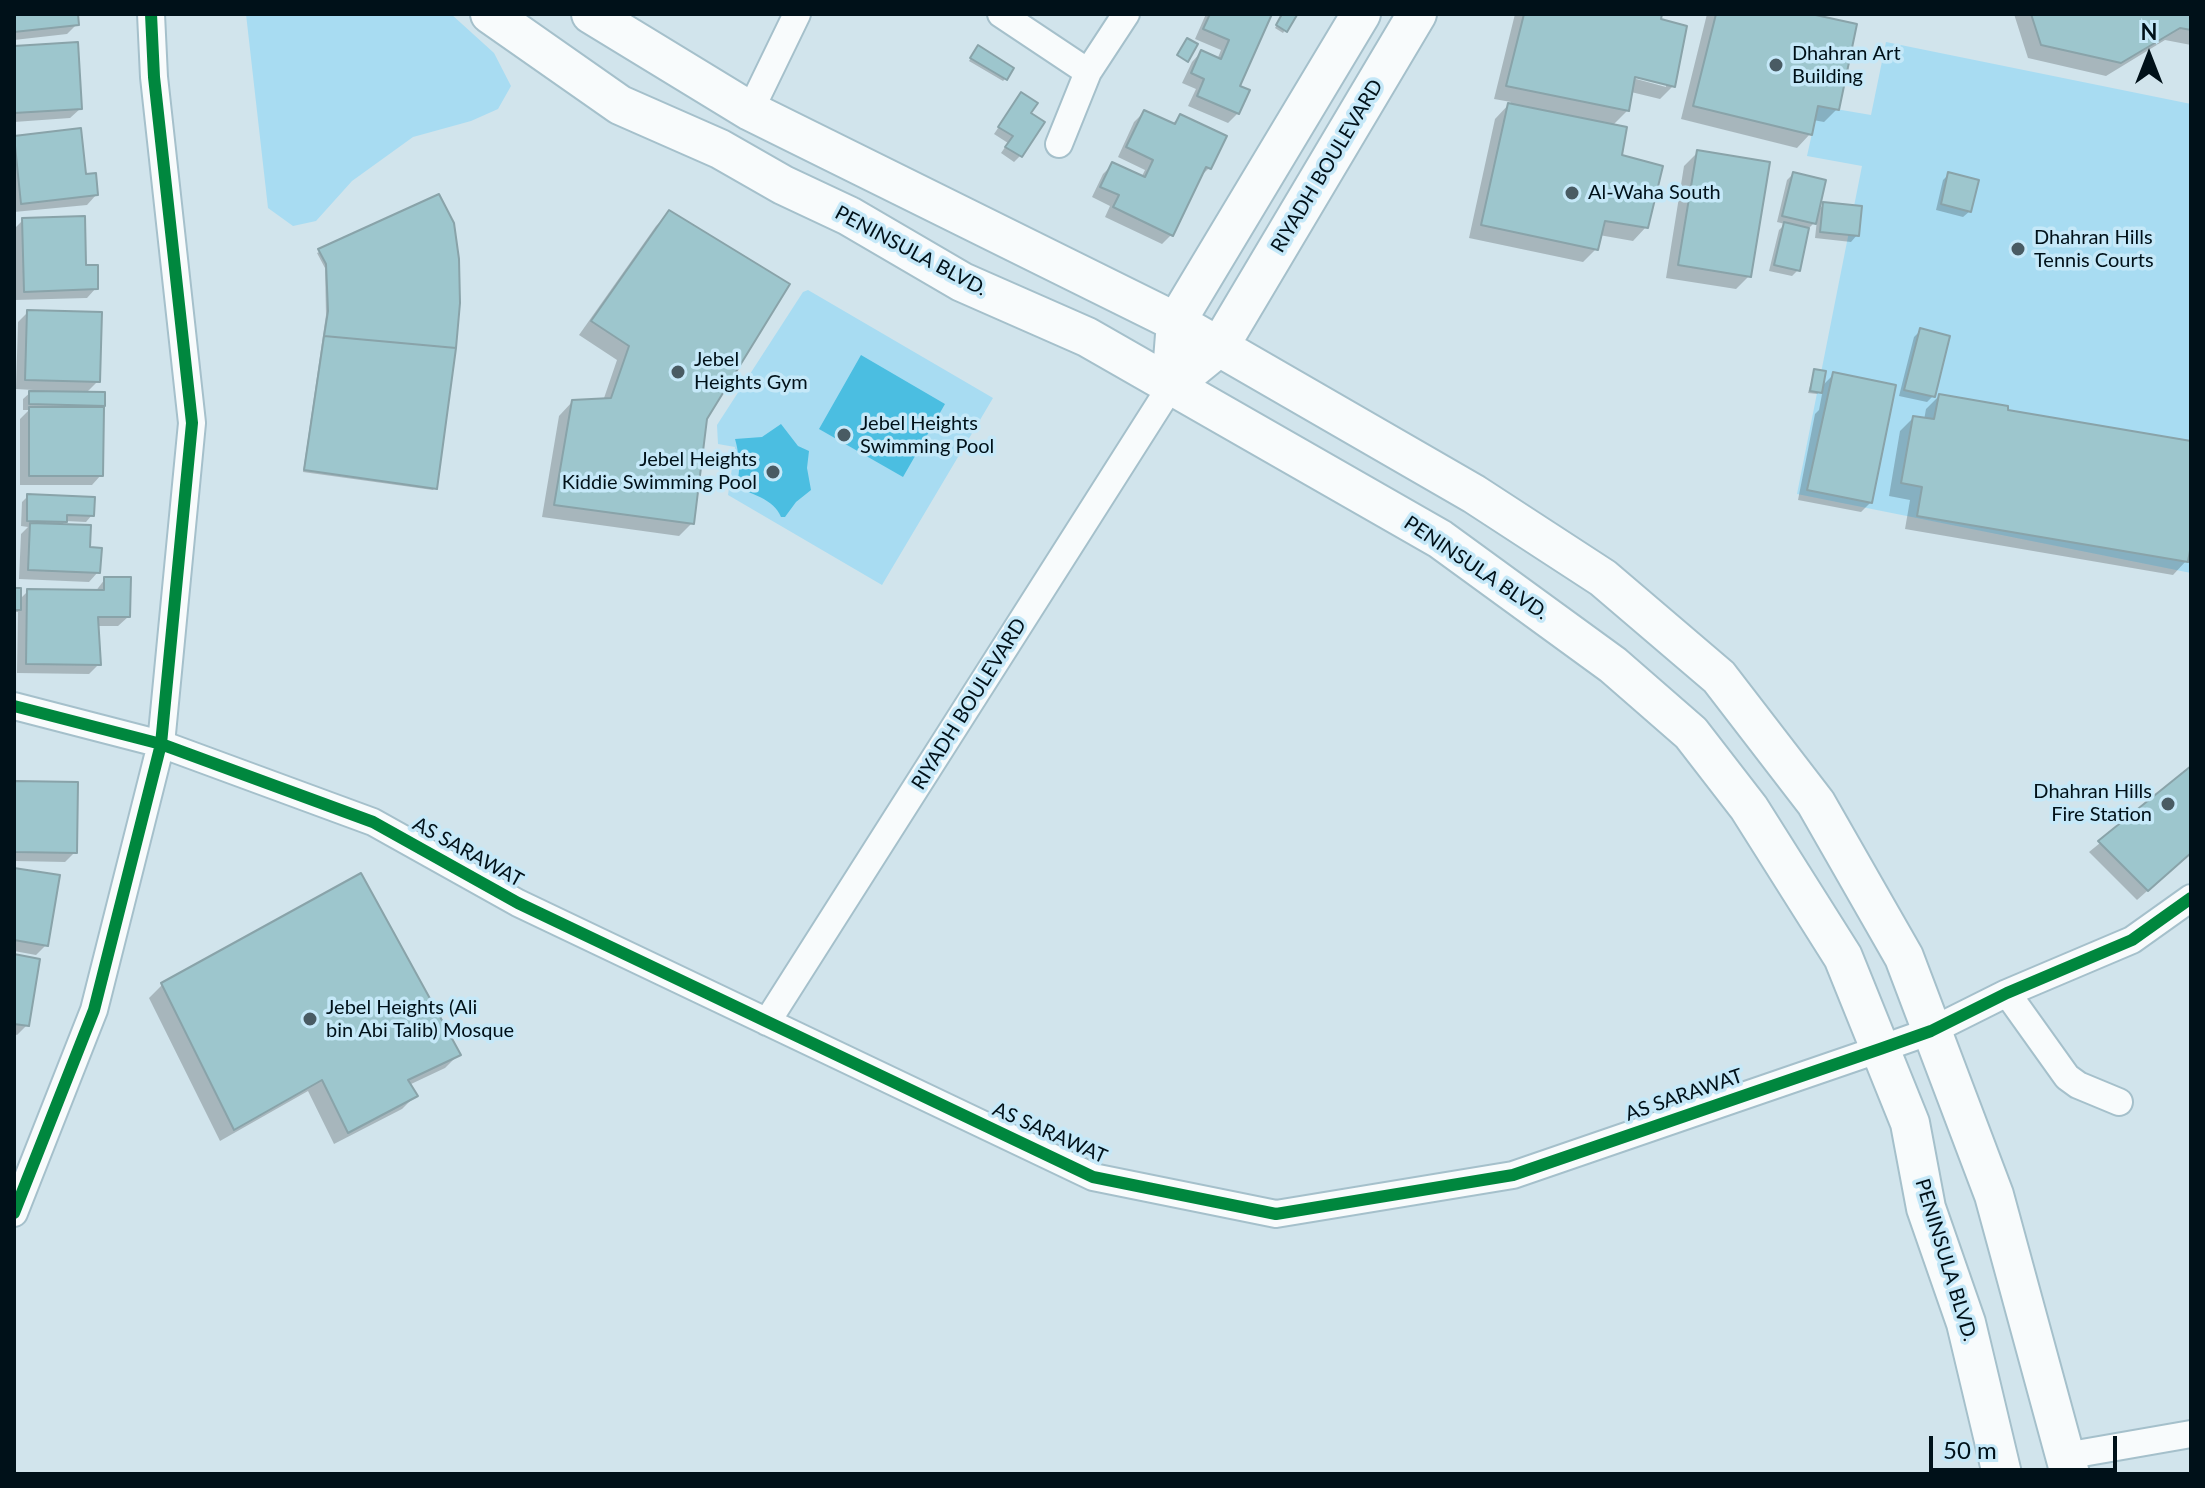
<!DOCTYPE html>
<html>
<head>
<meta charset="utf-8">
<style>
	body { margin:0 }
	#map { position:relative; width:2205px; height:1488px; overflow:hidden; background:#d1e4ec; font-family:Lato,sans-serif }
	canvas { display:block }
	.frame { position:absolute; inset:0; border:16px solid #001119; pointer-events:none }
	.north { position:absolute; left:2109px; top:16px; width:80px; height:80px; -webkit-text-stroke:6px #c5e8f8; paint-order:stroke; rotate:0deg; font-size:22px; font-weight:700; line-height:32px; text-align:center; color:#001119 }
	.north::after { content:''; display:block; margin:auto; width:28px; height:36px; background:#001119; clip-path:polygon(50% 0,100% 100%,50% 72%,0 100%) }
	.scale { position:absolute; left:1929px; top:1436px; width:188px; height:36px; box-sizing:border-box; border:4px solid #001119; border-top:0; padding-left:10px; font-size:24px; line-height:28px; white-space:nowrap; color:#001119; -webkit-text-stroke:6px #c5e8f8; paint-order:stroke }
</style>
</head>
<body>
<div id="map">
<canvas width="2205" height="1488"></canvas>
<div class="frame"></div>
<div class="north">N</div>
<div class="scale">50 m</div>
</div>
<script>
const ctx = document.querySelector('canvas').getContext('2d');
ctx.lineJoin = 'round';
function fillPath(path, color) {
  ctx.fillStyle = color;
  ctx.fill(path, 'evenodd');
}
function trace(path, color, width, dash) {
  ctx.strokeStyle = color;
  ctx.lineWidth = width;
  ctx.lineCap = dash ? 'butt' : 'round';
  ctx.setLineDash(dash || []);
  ctx.stroke(path);
}
function label(font, color, halo, rows, align = 'center') {
  ctx.font = font + ' Lato,sans-serif';
  ctx.lineWidth = 7;
  ctx.setLineDash([]);
  ctx.textBaseline = 'middle';
  ctx.strokeStyle = halo;
  ctx.fillStyle = color;
  for (const [text, x, y, turn = 0] of rows) {
    ctx.save();
    ctx.translate(x, y);
    ctx.rotate((+turn || 0) * Math.PI / 180);
    ctx.textAlign = isNaN(turn) ? turn : align;
    if (halo) ctx.strokeText(text, 0, 0);
    ctx.fillText(text, 0, 0);
    ctx.restore();
  }
}
const green = new Path2D(`
	M246,14H451L494,53L511,86L498,109L471,121L413,137L352,181L316,221L293,226L268,208Z
	M1886,42L2191,104V573L1797,494L1862,166L1807,156L1818,106L1871,115Z
	M808,290L993,398L882,585L728,495L735,447L718,444L717,425L803,292Z`);
const water = new Path2D(`
	M861,355L945,404L903,477L819,429Z
	M781,424L798,446L809,451L807,468L811,490L796,502L785,517H781C774,499 750,493 735,487C742,474 739,453 735,439L762,437Z`);
const shadow = new Path2D(`
	M14,14H76L77,24L67,34L14,40Z
	M1206,14H1270L1238,87V113L1228,123L1188,106L1196,89L1182,83L1192,62L1201,52L1217,60L1221,50L1195,39Z
	M1283,14L1294,16L1283,33L1275,28Z
	M1515,14H1660L1673,86L1660,99L1631,92L1628,110L1612,126L1619,157L1646,227L1633,241L1599,235L1596,249L1583,262L1469,238L1495,119L1511,102L1494,99ZM1626,72L1666,82V87L1625,76Z
	M1707,14H1802L1837,109L1824,122L1813,120L1810,134L1797,148L1681,119Z
	M2014,14H2191V45L2165,40L2106,76L2028,58Z
	M14,48L80,109L70,118L14,122Z
	M976,50L1005,79L1003,81L969,61Z
	M1021,94L1028,114L1020,156L1014,162L1001,153L1008,143L994,134Z
	M1144,112L1171,125L1181,116L1209,168L1200,177L1172,234L1162,244L1105,217L1110,206L1092,197L1103,174L1113,164L1141,178L1145,170L1118,157L1134,122Z
	M79,130L84,176L96,195L87,205L14,212V138Z
	M1698,152L1749,276L1736,289L1666,278L1684,166Z
	M1793,174L1817,211L1824,204L1857,235L1851,242L1815,238L1817,220L1807,230L1798,270L1792,276L1769,271L1779,230L1785,224L1777,222L1787,180Z
	M1949,174L1970,211L1963,217L1936,210L1943,180Z
	M438,197L435,488L433,490L303,472L326,315L325,268L317,253Z
	M669,213L692,523L679,536L542,517L559,416L572,402L603,401L617,360L579,335L656,226Z
	M23,220L96,288L87,298L15,300L14,229Z
	M28,312L98,381L85,394L103,405L98,409L101,475L92,485H20V419L29,410H23V399L33,390L16,389L18,322Z
	M1920,331L1933,396L1927,402L1899,396L1914,337Z
	M1814,371L1821,387L1834,374L1871,502L1861,512L1798,500L1815,414L1819,410L1823,389L1817,394L1808,393Z
	M1939,396L2005,411L2191,443V533L2186,561L2173,575L1905,529L1910,500L1889,496L1900,431L1913,418L1924,420L1926,409Z
	M28,496L92,515L86,522L65,521L61,526L88,549L98,572L89,582L19,579L21,534L28,527L21,526L22,502Z
	M105,579L128,617L118,626H97L99,664L89,674L17,673L18,612H14V590L19,600L28,591L95,592Z
	M2191,769V852L2137,900L2089,852Z
	M14,783L75,852L65,862L14,861Z
	M14,870L46,945L36,955L14,951Z
	M14,956L27,1025L17,1035L14,1034Z
	M162,985L458,1055L445,1068L409,1085L415,1096L402,1109L334,1144L308,1091L220,1141L149,998Z`);
const building = new Path2D(`
	M14,14H78L79,25L14,32Z
	M1210,14H1272L1240,86L1250,90L1239,114L1197,96L1204,79L1191,73L1201,50L1221,59L1229,40L1203,29Z
	M1282,14L1297,15L1287,32L1276,25Z
	M1524,14H1662L1661,19L1687,26L1675,87L1635,77L1629,111L1506,86Z
	M1716,14H1811L1857,24L1839,110L1818,106L1812,135L1693,106Z
	M2031,14H2191V30L2180,28L2121,63L2041,45Z
	M1187,38L1198,44L1188,62L1177,55Z
	M78,42L82,109L14,113V46Z
	M978,45L1014,68L1007,80L970,58Z
	M1021,92L1038,103L1031,113L1045,122L1022,157L1005,147L1013,136L998,127Z
	M1508,103L1627,127L1622,155L1663,166L1648,228L1605,221L1598,250L1481,225Z
	M1144,110L1175,124L1180,114L1227,136L1211,169L1206,167L1173,236L1113,207L1119,195L1100,187L1112,162L1145,177L1153,160L1126,147Z
	M81,128L86,174L96,173L98,195L21,204L14,136Z
	M1697,150L1770,162L1751,277L1678,265Z
	M1793,172L1826,180L1816,224L1782,216Z
	M1948,172L1979,180L1971,212L1941,204Z
	M439,194L454,223L459,259L460,303L456,348L324,336L328,311L326,264L318,249Z
	M1823,202L1862,206L1859,236L1820,232Z
	M669,210L790,284L707,419L694,524L554,505L572,400L611,398L629,346L591,321Z
	M85,216L86,265H98V289L24,292L22,218Z
	M1784,222L1809,228L1800,271L1774,265Z
	M27,310L102,312L100,382L25,380Z
	M1920,328L1950,336L1935,397L1904,390Z
	M324,336L456,348L437,489L304,470Z
	M1814,369L1826,371L1822,393L1810,391Z
	M1833,372L1896,385L1872,503L1807,490Z
	M29,391L105,392V406L29,404Z
	M1939,394L2008,406V410L2191,441V545L2188,562L1917,516L1922,487L1901,483L1913,416L1934,419Z
	M29,407H104L103,476H29Z
	M27,494L95,497L94,516L67,515V522L27,521Z
	M30,523L91,525L90,547L102,548L100,573L28,570Z
	M104,577H131L130,617H98L101,665L26,664L27,589L104,590Z
	M14,588H21V610H14Z
	M2191,766V853L2148,891L2098,841Z
	M14,781L78,782L77,853L14,852Z
	M14,868L60,875L48,946L14,940Z
	M361,873L461,1055L408,1080L418,1096L348,1133L322,1080L234,1130L161,983Z
	M14,954L40,959L29,1026L14,1024Z`);
const minor = new Path2D(`
	M1001,14L1088,72
	M750,111L797,14
	M1059,144L1088,72L1126,14
	M14,706L161,744L373,822L518,903L1093,1177L1276,1214L1513,1175L1880,1049L1931,1031L2007,993L2132,940L2191,898
	M2007,993L2067,1077L2078,1085L2119,1102
	M767,1022L1171,386
	M14,1213L94,1010L161,744L192,423L154,77L151,14
	M2065,1456L2191,1434`);
const secondary = new Path2D(`
	M490,14L620,105L720,149L783,185L849,216L962,282L1087,337L1440,539L1613,665L1691,733L1749,808L1843,957L1910,1123L1926,1208L1966,1323L2002,1474
	M591,14L750,111L1176,322L1474,494L1603,578L1719,677L1816,803L1904,957L1994,1195L2070,1474
	M1361,14L1176,322L1171,386L1219,347L1417,14`);
const cycleway = new Path2D(`
	M14,706L161,744L373,822L518,903L1093,1177L1276,1214L1513,1175L1880,1049L1931,1031L2007,993L2132,940L2191,898
	M14,1213L94,1010L161,744L192,423L154,77L151,14`);
const markers = [
	[1776,65,8,"#495b63"],
	[1572,193,8,"#495b63"],
	[2018,249,8,"#495b63"],
	[678,372,8,"#495b63"],
	[844,435,8,"#495b63"],
	[773,472,8,"#495b63"],
	[2168,804,8,"#495b63"],
	[310,1019,8,"#495b63"]
];
const poiNames = [
	["Dhahran Art",1792,54],
	["Building",1792,77],
	["Al-Waha South",1588,193],
	["Dhahran Hills",2034,238],
	["Tennis Courts",2034,261],
	["Jebel",694,360],
	["Heights Gym",694,383],
	["Jebel Heights",860,424],
	["Swimming Pool",860,447],
	["Jebel Heights",757,460,"right"],
	["Kiddie Swimming Pool",757,483,"right"],
	["Dhahran Hills",2152,792,"right"],
	["Fire Station",2152,815,"right"],
	["Jebel Heights (Ali",326,1008],
	["bin Abi Talib) Mosque",326,1031]
];
const streetNames = [
	["RIYADH BOULEVARD",1327,166,-59],
	["PENINSULA BLVD.",911,251,28],
	["PENINSULA BLVD.",1476,568,34],
	["RIYADH BOULEVARD",969,704,-58],
	["AS SARAWAT",468,852,29],
	["AS SARAWAT",1684,1095,-19],
	["AS SARAWAT",1050,1133,24],
	["PENINSULA BLVD.",1946,1260,73]
];
fillPath(green, '#a8dcf2');
fillPath(water, '#4bbee1');
fillPath(shadow, '#0003');
fillPath(building, '#9dc6cd');
trace(building, '#89a3a9', 2);
trace(minor, '#a5c0cb', 30);
trace(secondary, '#a5c0cb', 42);
trace(minor, '#f8fbfc', 26);
trace(secondary, '#f8fbfc', 38);
trace(cycleway, '#00873e', 12);
for (const [x, y, r, color] of markers) {
  const dot = new Path2D();
  dot.arc(x, y, r, 0, 2 * Math.PI);
  ctx.fillStyle = color;
  ctx.fill(dot);
  trace(dot, '#c5e8f8', 3);
}
label('20px', '#001119', '#c5e8f8', poiNames, 'left');
label('20px', '#001119', '#c5e8f8', streetNames);
</script>
</body>
</html>
